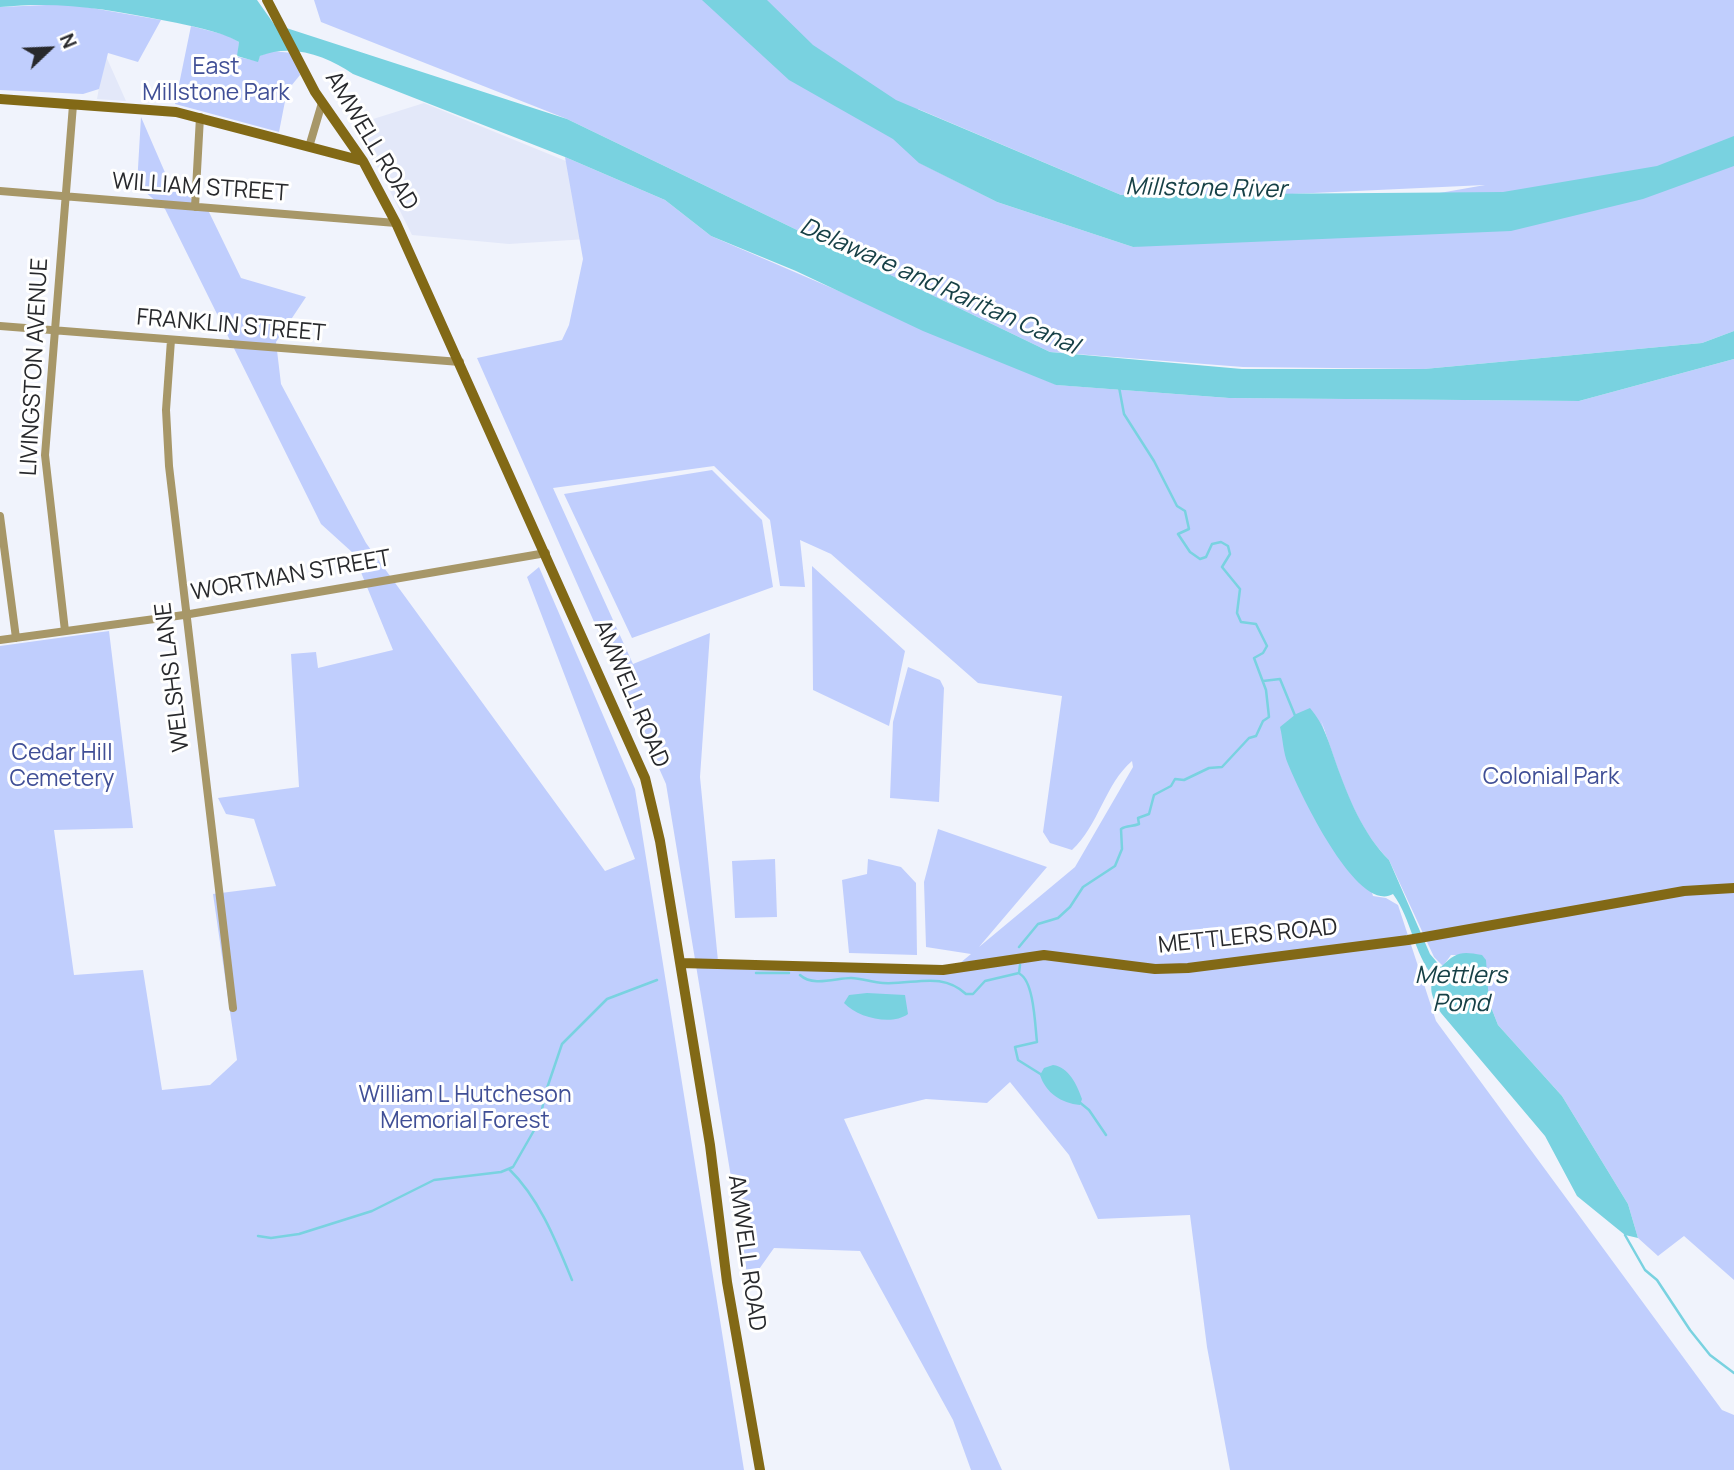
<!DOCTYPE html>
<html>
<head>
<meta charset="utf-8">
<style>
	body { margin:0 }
	#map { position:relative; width:1734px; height:1470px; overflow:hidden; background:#f0f3fc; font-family:Manrope,sans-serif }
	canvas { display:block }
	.north { position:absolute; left:14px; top:14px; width:70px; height:70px; -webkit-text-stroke:5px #fff; paint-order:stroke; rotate:67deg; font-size:19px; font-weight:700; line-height:28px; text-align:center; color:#28292c }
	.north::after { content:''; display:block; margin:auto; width:24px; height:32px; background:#28292c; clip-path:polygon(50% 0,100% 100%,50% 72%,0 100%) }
</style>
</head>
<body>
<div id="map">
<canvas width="1734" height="1470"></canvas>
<div class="north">N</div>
</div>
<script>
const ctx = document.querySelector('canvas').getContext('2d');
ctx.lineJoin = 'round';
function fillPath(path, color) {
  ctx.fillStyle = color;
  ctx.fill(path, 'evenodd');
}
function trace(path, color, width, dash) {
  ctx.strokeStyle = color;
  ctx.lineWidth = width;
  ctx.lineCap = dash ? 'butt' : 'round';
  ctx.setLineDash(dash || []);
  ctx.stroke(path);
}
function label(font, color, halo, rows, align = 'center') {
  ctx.font = font + ' Manrope,sans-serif';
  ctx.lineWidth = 6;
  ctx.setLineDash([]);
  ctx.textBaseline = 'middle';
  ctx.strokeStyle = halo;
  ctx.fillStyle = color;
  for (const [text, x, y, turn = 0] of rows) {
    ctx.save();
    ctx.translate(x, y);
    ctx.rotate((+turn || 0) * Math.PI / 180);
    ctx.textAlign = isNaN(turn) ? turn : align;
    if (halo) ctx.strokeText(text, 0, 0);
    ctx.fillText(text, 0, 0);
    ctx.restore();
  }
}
const built = new Path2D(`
	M105,54L126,101L97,99Z
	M424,103L654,197L603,238L509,244L412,235L380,171L351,126Z`);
const green = new Path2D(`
	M314,0H1734V331L1702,343L1424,369L1243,367L1050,352L567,119L321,22ZM918,109L1121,195L1292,194L1485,185L1133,247L997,202L920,163Z
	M69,4L161,20L138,62L108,53L99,89L83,94L0,90V7Z
	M191,26L226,35L239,42L238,57L257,61L260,56L271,51L293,53L300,75L287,91L279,132L175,104Z
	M141,117L170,184L208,210L241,278L306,297L276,342L281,384L366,543L605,871L635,859L527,577L539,567L635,789L744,1470H0V646L109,631L133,828L54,830L74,975L143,970L162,1090L210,1085L237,1060L213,894L276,886L254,819L226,814L218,798L299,787L291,654L316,652L318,668L393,650L353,553L321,524L165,209L137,185Z
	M565,157L665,200L711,236L1057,385L1229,398L1579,401L1734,359V1280L1684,1236L1658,1256L1638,1238L1628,1204L1562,1096L1498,1025L1489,1002L1485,960L1481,955H1451L1443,966L1434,957L1389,860C1352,823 1338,768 1321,720L1373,896L1386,898L1398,905L1436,1021L1722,1410L1734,1415V1470H1230L1207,1347L1190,1215L1098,1219L1069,1155L1010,1082L987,1103L926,1099L844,1119L1002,1470H971L953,1420L860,1251L774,1248L757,1272L747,1274L666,784L477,358L562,340L569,325L583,259ZM714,466L770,520L780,586L805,587L800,540L831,554L978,683L1062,696L1043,832L1050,843L1072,850C1099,825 1105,784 1132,761L1133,767L1075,867L979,947L1047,867L938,829L924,882L926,947L971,954L954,968C875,967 797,961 718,961L700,777L710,633L633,664L553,488Z
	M712,470L762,520L773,587L632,638L564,494Z
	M812,566L905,651L889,726L813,690Z
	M908,667L940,680L944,688L939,802L890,798L893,722Z
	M775,859L777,917L735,918L732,861Z
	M868,859L901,867L916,883L917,955L849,953L842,880L867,874Z`);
const water = new Path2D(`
	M0,0H257L274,24L567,119L1050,352L1242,369H1424L1702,343L1734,331V359L1579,401L1229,398L1056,385L923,331L796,271L711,236L665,200L565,157L353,74C327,56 292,43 260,56L258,62L237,56L239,42C217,30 191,26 167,21C107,9 61,1 0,7Z
	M702,0H767L813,45L896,100L1121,195L1503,192L1657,166L1734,136V166L1643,199L1511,231L1133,247L997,202L919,163L893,139L789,80Z
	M1310,708C1324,724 1329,743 1336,763C1348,797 1363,834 1389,860L1430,954L1441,967C1456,952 1461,951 1482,955L1486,960L1489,1002L1498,1025L1562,1096L1628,1204L1638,1238L1625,1235L1577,1196L1545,1136L1441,1013C1435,1002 1427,990 1434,978C1413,952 1412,920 1393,894C1357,915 1299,791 1288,764C1283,753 1283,739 1280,727L1296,714Z
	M867,993L905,995L908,1014C892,1026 858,1018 844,1003L849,995Z
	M1053,1065C1069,1067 1077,1085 1082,1099L1080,1105C1061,1103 1046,1093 1040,1075L1044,1068Z`);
const stream = new Path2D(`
	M1263,681L1280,679L1296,718
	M1019,947L1038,924L1058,918L1070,907L1083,887L1115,866L1122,849L1121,829C1127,825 1132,827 1139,824L1138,818L1149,814L1154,795L1171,786L1175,779L1184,780L1209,768L1222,767L1249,738L1256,736L1263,721L1269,717L1266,690L1254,658L1263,653L1267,646L1256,624L1241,622L1237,613L1240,589L1222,567L1230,554L1228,546L1221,542L1212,544L1206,557L1200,559L1190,552L1178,534L1189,529L1185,511L1177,506L1154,461L1124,414L1119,387
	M756,973H789
	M1020,974C1034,982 1035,1025 1037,1042L1015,1047L1018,1060L1042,1075
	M800,975C813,987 836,978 851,978C862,978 873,983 883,983C914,985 941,971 966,994H973L985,981L1019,973L1020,965
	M1078,1101L1089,1110L1106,1135
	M509,1169C539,1198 556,1241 572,1280
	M1625,1235L1645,1270L1657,1280L1690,1330L1710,1355L1734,1373
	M258,1236L271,1238L299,1234L372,1211L434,1180L501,1172L513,1167L540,1120L545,1094L562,1044L607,999L657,980`);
const street = new Path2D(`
	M309,147L322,103
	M0,191L396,223
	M195,207L200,117
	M0,326L460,362
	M171,340L166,410L169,466L233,1008
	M0,516L16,638
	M65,631L45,455L73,105
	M0,640L184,615L546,553`);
const secondary = new Path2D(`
	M267,0L315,92L363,161L396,223L645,778L660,841L710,1145L727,1282L760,1470
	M0,99L176,112L363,161
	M680,963L943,970L1044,955L1155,969L1188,968L1408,940L1684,891L1734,888`);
const parkNames = [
	["East",216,68],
	["Millstone Park",216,94],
	["Cedar Hill",62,754],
	["Cemetery",62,780],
	["Colonial Park",1551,778],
	["William L Hutcheson",465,1096],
	["Memorial Forest",465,1122]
];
const streetNames = [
	["AMWELL ROAD",371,141,59],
	["WILLIAM STREET",200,188,4],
	["FRANKLIN STREET",231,326,5],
	["LIVINGSTON AVENUE",35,367,-87],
	["WORTMAN STREET",291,576,-10],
	["WELSHS LANE",173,677,-97],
	["AMWELL ROAD",631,694,67],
	["METTLERS ROAD",1248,937,-6],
	["AMWELL ROAD",746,1253,82]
];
const waterNames = [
	["Millstone River",1206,189,1],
	["Delaware and Raritan Canal",939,287,24],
	["Mettlers",1461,976],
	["Pond",1461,1004]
];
fillPath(built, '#e3e8f9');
fillPath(green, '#c0cefd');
fillPath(water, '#79d2e0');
trace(stream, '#79d2e0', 2.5);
trace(street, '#a79768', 8);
trace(secondary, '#826916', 10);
label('23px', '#404f96', '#fff', parkNames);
label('23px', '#28292c', '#fff', streetNames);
label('italic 24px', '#174147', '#fff', waterNames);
</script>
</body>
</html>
